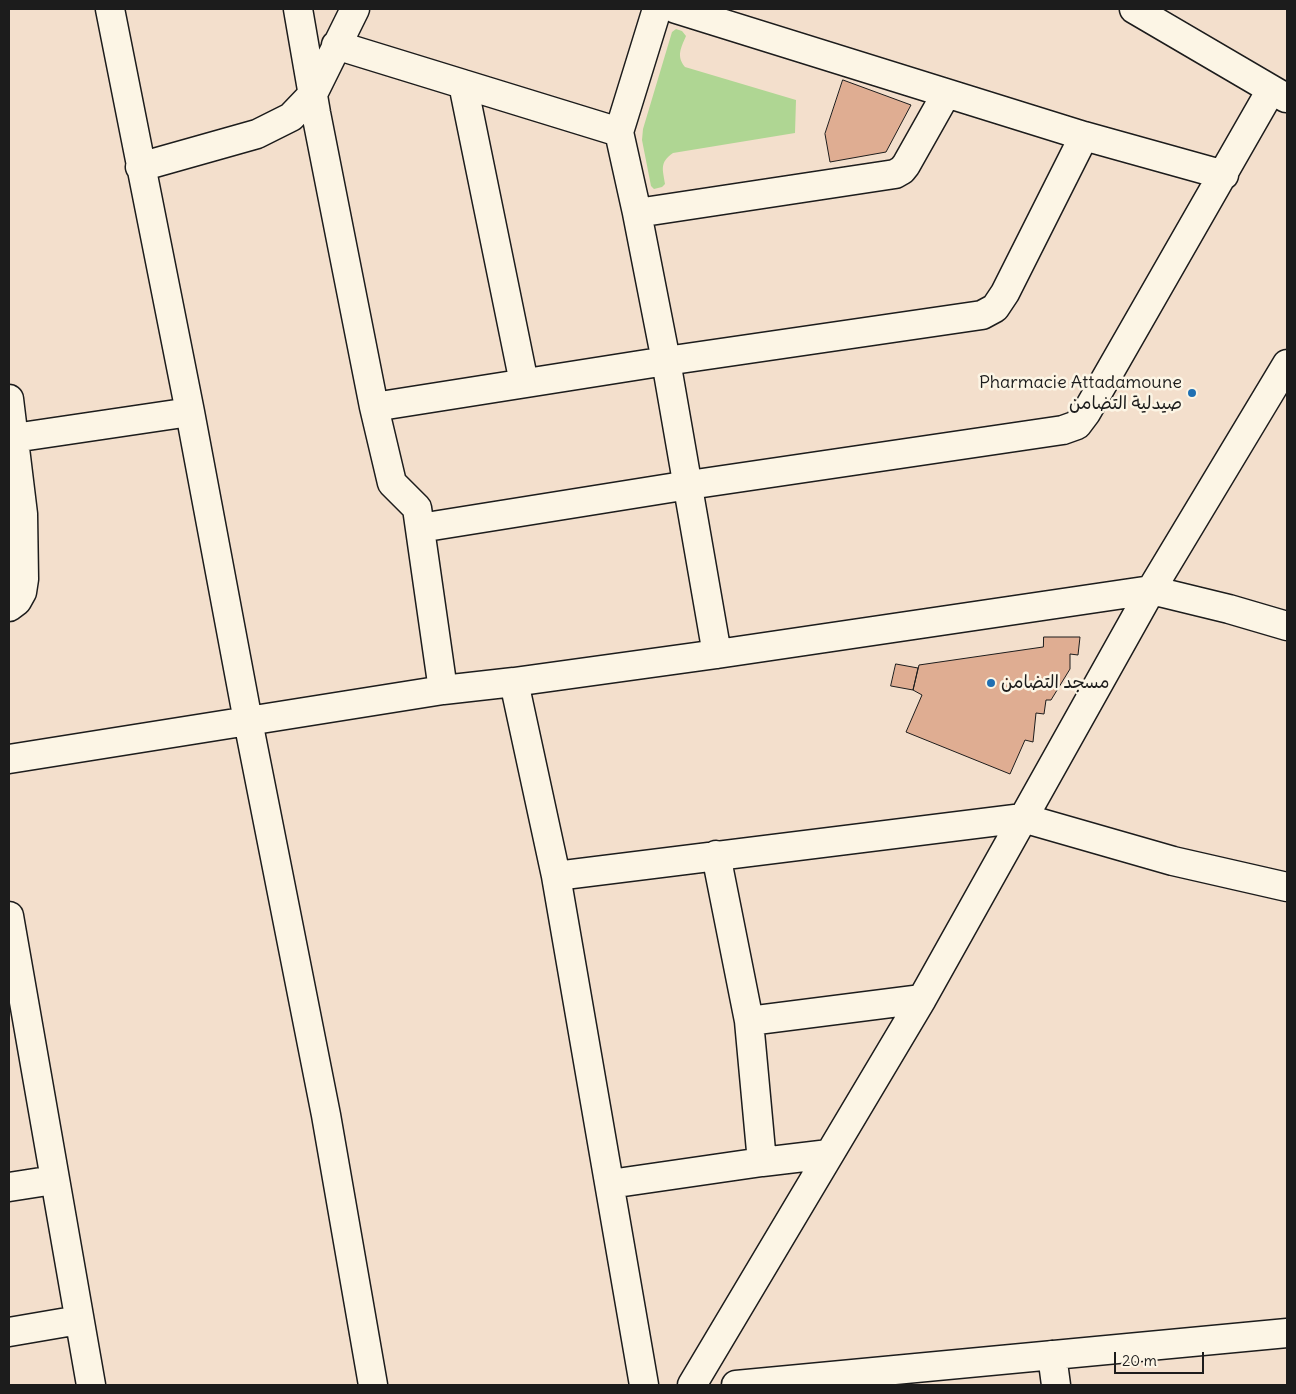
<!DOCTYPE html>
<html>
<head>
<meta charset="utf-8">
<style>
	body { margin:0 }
	#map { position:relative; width:1296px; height:1394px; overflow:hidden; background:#f3dfcc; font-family:Delius,sans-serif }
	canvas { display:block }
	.frame { position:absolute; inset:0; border:10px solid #1c1c1c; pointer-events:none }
	.scale { position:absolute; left:1114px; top:1352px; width:90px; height:22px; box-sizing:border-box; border:2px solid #1c1c1c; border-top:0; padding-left:6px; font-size:15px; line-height:18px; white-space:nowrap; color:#1c1c1c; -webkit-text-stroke:4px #fcf5e5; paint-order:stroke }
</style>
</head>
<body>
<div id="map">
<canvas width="1296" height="1394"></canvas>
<div class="frame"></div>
<div class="scale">20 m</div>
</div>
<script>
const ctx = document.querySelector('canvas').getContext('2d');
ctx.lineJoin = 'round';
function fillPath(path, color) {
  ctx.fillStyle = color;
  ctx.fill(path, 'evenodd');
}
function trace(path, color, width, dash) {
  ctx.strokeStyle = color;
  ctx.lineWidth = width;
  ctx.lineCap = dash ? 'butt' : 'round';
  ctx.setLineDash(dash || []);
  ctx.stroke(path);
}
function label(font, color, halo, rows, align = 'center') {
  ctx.font = font + ' Delius,"Playpen Sans Arabic",sans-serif';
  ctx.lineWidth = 5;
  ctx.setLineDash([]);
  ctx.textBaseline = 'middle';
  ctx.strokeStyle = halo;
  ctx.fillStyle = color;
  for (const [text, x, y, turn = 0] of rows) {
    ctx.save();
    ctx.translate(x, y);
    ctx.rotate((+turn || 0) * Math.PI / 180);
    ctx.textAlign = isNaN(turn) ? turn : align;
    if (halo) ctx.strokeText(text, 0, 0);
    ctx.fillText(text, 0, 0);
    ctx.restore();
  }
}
const green = new Path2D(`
	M676,29L682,31L686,36C681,48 676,56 685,67L796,100L795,133L673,153C659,163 663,169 665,184L662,187L654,189L651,186L642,140L643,129L672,32Z`);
const building = new Path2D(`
	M843,80L911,105L886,152L830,162L825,134Z
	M1044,637H1080L1078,655L1070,654V669L1051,700H1046L1044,714L1036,713L1033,742L1025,740L1010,774L906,732L922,695L913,690L919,665L1043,647Z
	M896,664L918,668L913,690L891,686Z`);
const minor = new Path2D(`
	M110,9L190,412L248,721L326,1115L373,1385
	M298,9L316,113L374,407L392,483L417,508L443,690
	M657,9L619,132L637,213L666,361L717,654
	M676,9L1084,136L1224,175
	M1134,9L1286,98
	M336,45L619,132
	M463,84L524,383
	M140,167L257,134L291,117L313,94L355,9
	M637,213L895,174L902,170L906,165L946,94
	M9,399L23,514L24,579L22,592L17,601L9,607
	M374,407L666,361L982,315L995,308L1005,293L1084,136
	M14,438L190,412
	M420,528L689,485L1063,430L1077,425L1086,413L1271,90
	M514,682L556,876L644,1385
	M9,759L443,690L514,682L717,654L1151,590L1229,609L1287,626
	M716,855L749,1021L762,1162
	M556,876L1023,818L1173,861L1287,887
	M9,916L91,1385
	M749,1021L922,999
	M610,1184L762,1162L829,1154
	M9,1187L54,1180
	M9,1332L79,1320
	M1052,1355L1056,1385
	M692,1385L922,999L1151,590L1287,364
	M736,1385L1287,1333`);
const markers = [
	[1192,393,5,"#1f6fb2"],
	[991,683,5,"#1f6fb2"]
];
const poiNames = [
	["Pharmacie Attadamoune",1182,383],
	["صيدلية التضامن",1182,404],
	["مسجد التضامن",1001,683,"left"]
];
fillPath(green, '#afd693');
fillPath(building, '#dfad92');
trace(building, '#1c1c1c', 1);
trace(minor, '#1c1c1c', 31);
trace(minor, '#fcf5e5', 28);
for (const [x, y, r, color] of markers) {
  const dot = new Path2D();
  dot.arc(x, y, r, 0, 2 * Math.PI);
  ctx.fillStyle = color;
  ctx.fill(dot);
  trace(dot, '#fcf5e5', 2);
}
label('18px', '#1c1c1c', '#fcf5e5', poiNames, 'right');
</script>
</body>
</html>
